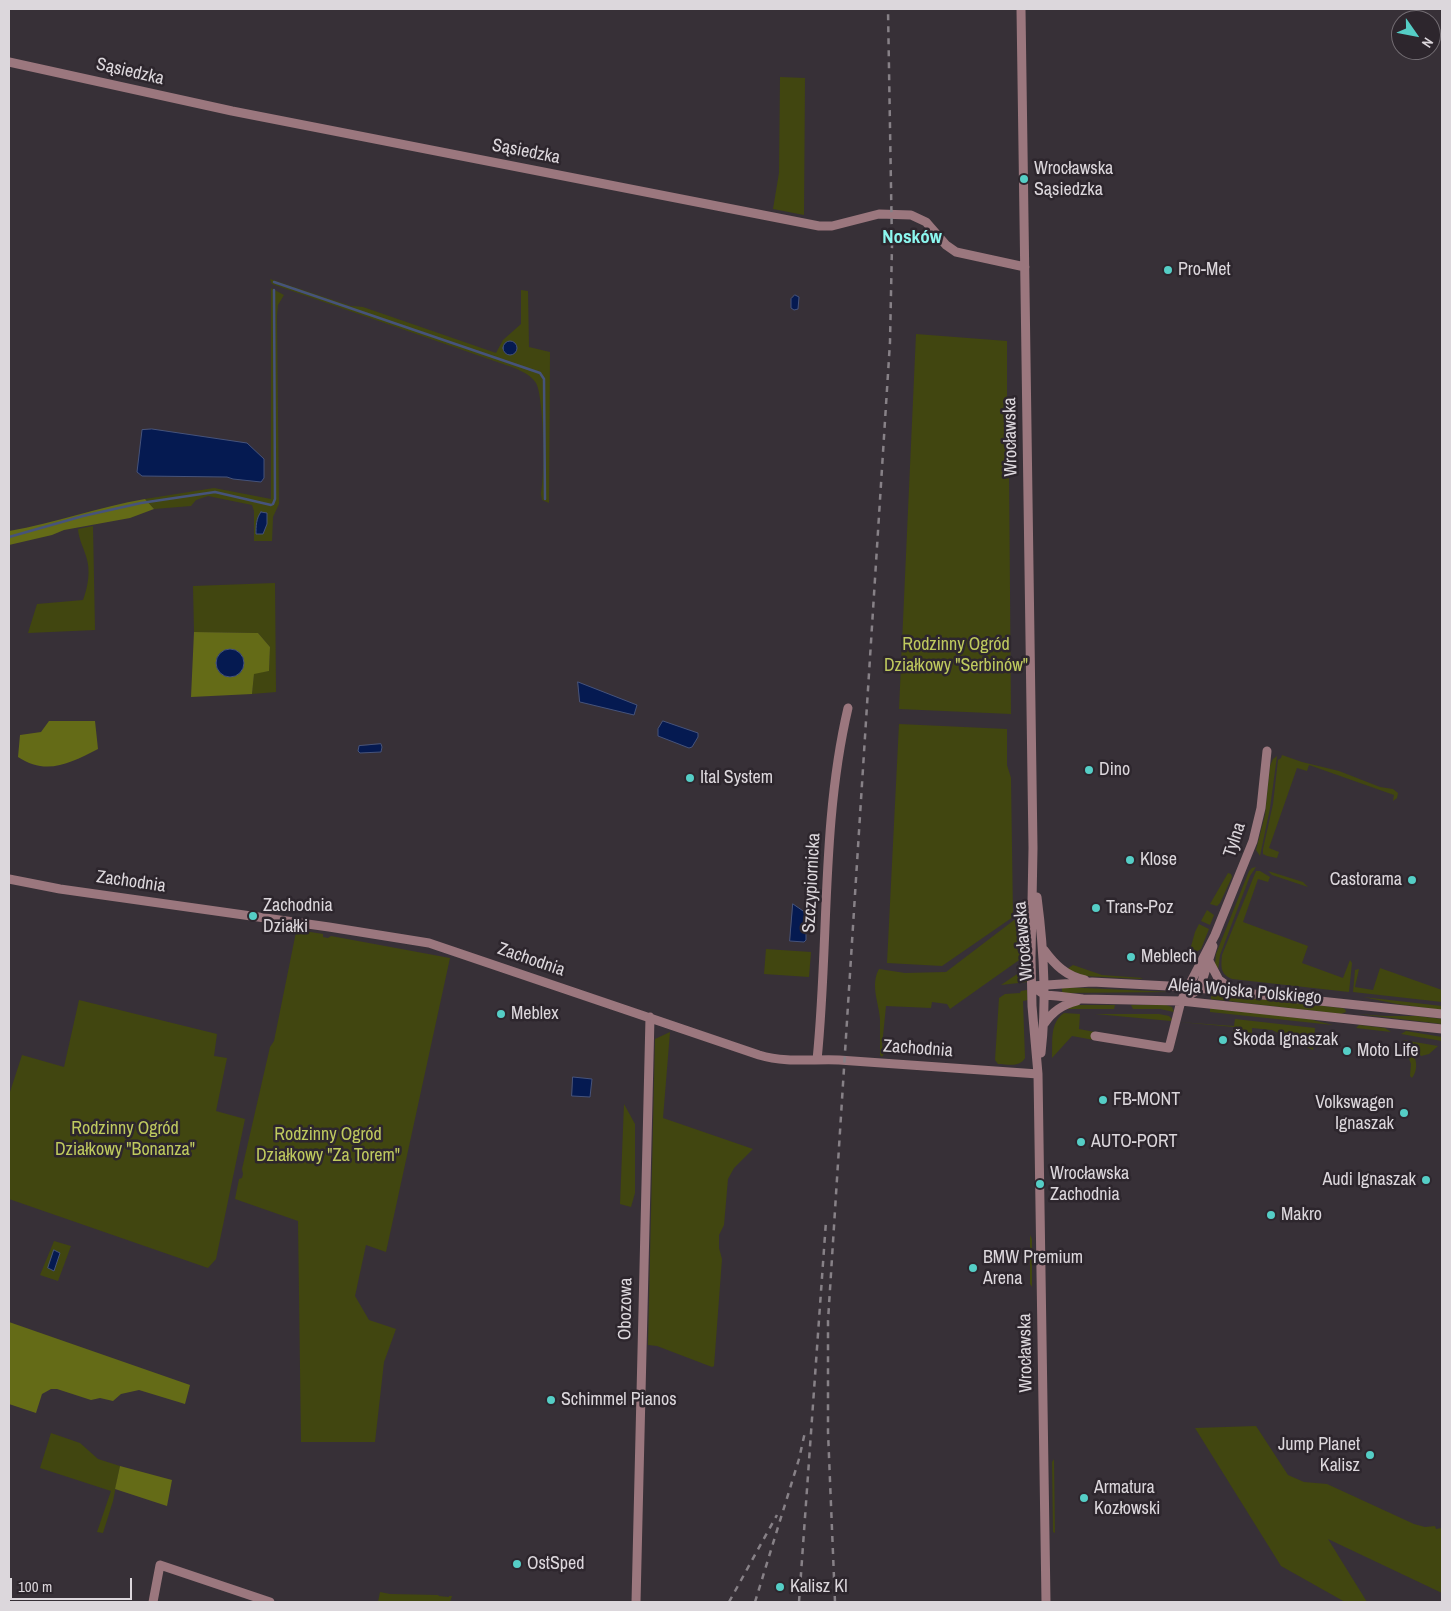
<!DOCTYPE html>
<html>
<head>
<meta charset="utf-8">
<style>
	body { margin:0 }
	#map { position:relative; width:1451px; height:1611px; overflow:hidden; background:#373037; font-family:"Archivo Narrow",sans-serif }
	canvas { display:block }
	.frame { position:absolute; inset:0; border:10px solid #dcd7dc; pointer-events:none }
	.north { position:absolute; left:1391px; top:10px; width:50px; height:50px; box-sizing:border-box; background:#2d262d; border:1px solid #736d73; border-radius:50%; rotate:123deg; font-size:14px; font-weight:700; line-height:20px; text-align:center; color:#dcd7dc }
	.north::after { content:''; display:block; margin:auto; width:18px; height:22px; background:#55cec6; clip-path:polygon(50% 0,100% 100%,50% 72%,0 100%) }
	.scale { position:absolute; left:10px; top:1578px; width:122px; height:22px; box-sizing:border-box; border:2px solid #dcd7dc; border-top:0; padding-left:6px; font-size:15px; line-height:18px; white-space:nowrap; color:#dcd7dc; -webkit-text-stroke:4px #2d262d; paint-order:stroke }
</style>
</head>
<body>
<div id="map">
<canvas width="1451" height="1611"></canvas>
<div class="frame"></div>
<div class="north">N</div>
<div class="scale">100 m</div>
</div>
<script>
const ctx = document.querySelector('canvas').getContext('2d');
ctx.lineJoin = 'round';
function fillPath(path, color) {
  ctx.fillStyle = color;
  ctx.fill(path, 'evenodd');
}
function trace(path, color, width, dash) {
  ctx.strokeStyle = color;
  ctx.lineWidth = width;
  ctx.lineCap = dash ? 'butt' : 'round';
  ctx.setLineDash(dash || []);
  ctx.stroke(path);
}
function label(font, color, halo, rows, align = 'center') {
  ctx.font = font + ' "Archivo Narrow",sans-serif';
  ctx.lineWidth = 5;
  ctx.setLineDash([]);
  ctx.textBaseline = 'middle';
  ctx.strokeStyle = halo;
  ctx.fillStyle = color;
  for (const [text, x, y, turn = 0] of rows) {
    ctx.save();
    ctx.translate(x, y);
    ctx.rotate((+turn || 0) * Math.PI / 180);
    ctx.textAlign = isNaN(turn) ? turn : align;
    if (halo) ctx.strokeText(text, 0, 0);
    ctx.fillText(text, 0, 0);
    ctx.restore();
  }
}
const green = new Path2D(`
	M780,77L805,78L804,215L773,209L779,173Z
	M270,279L351,306L363,307L496,353L503,340L521,324V290L528,291L529,347L550,352L549,503L542,500L541,494C545,476 544,397 536,383C529,372 514,368 503,364L272,284Z
	M271,288L284,295L278,305L277,316L279,504L273,517L272,541H254V511L252,505L208,496L196,500L191,506L154,509L145,499L214,488L271,499Z
	M916,334L1007,341V453L1009,469L1011,714L899,709Z
	M93,526L95,630L28,633L37,604L83,600C88,587 91,570 86,556C83,546 79,540 78,529Z
	M275,583L276,692L252,694L254,673L269,671L270,647L258,633L194,632L193,586Z
	M899,724L1007,729V765L1011,778L1013,917L942,966L887,963Z
	M1282,755L1302,762L1339,771L1380,787L1393,789L1398,793L1397,798L1393,801L1394,795L1309,765L1307,771L1297,768L1269,848L1279,852L1277,858L1267,856L1263,854V849L1273,804L1278,760L1281,758Z
	M1277,756L1270,808L1260,856L1256,850L1265,815L1270,766L1273,759Z
	M1256,867L1250,876L1220,955L1218,970L1215,964L1216,954L1249,871L1252,868Z
	M1256,871H1260L1270,877L1268,882L1258,879L1243,922L1308,946L1302,963L1343,978L1350,960L1352,963L1349,992L1232,979C1220,974 1221,967 1222,955Z
	M1268,871L1303,882L1308,887L1272,875Z
	M1228,873L1231,874L1232,877L1220,903L1217,906L1210,904Z
	M1207,910L1214,915L1210,925L1201,921Z
	M1026,911L1027,943L1022,958L950,1009L947,1004L932,1002L931,1008L886,1006L882,1046L886,1050L882,1057L880,1055C880,1043 880,1031 880,1019C879,1003 870,985 879,969L905,973L946,972Z
	M1199,924L1209,929L1201,949L1196,952L1190,950L1195,932Z
	M298,930L323,934V937L328,938L331,936L450,958L386,1252L366,1245L355,1296L369,1320L396,1329L384,1362L375,1442H301L298,1221L235,1199L239,1179L242,1178L243,1174L242,1169L270,1047L274,1041L296,932Z
	M766,949L811,952L809,977L764,974Z
	M1073,965L1102,975L1143,978L1140,979L1085,976L1067,969Z
	M1380,968L1442,990V1002L1353,992L1355,970L1359,969L1355,987L1373,990Z
	M1023,970L1027,973V982L1001,985Z
	M1062,987L1171,992L1062,993Z
	M1027,990L1028,1000L1023,1001L1025,1058C1019,1068 1008,1064 998,1064L995,1060L999,998L1005,994L1020,993L1021,991Z
	M1211,994L1342,1008L1345,1009L1346,1012L1341,1014L1211,999Z
	M1363,997L1442,1006V1010L1397,1004Z
	M79,1000L217,1034L214,1056L227,1058L216,1111L245,1119L216,1259L208,1268L9,1199V1095L22,1055L64,1067Z
	M1076,1005H1115L1114,1009H1064Z
	M1131,1005H1166L1172,1007L1174,1012L1160,1009H1133Z
	M1210,1008L1309,1019L1333,1025L1210,1012Z
	M1064,1013L1080,1014L1079,1029L1095,1032L1094,1040L1072,1036L1052,1058C1053,1043 1049,1023 1064,1013Z
	M1095,1014H1159L1169,1016L1172,1019L1171,1021Z
	M1358,1014L1385,1016H1417L1442,1019V1024Z
	M1235,1019L1315,1028L1313,1050L1272,1030L1252,1028V1034L1233,1032L1234,1027L1179,1022L1234,1026Z
	M1359,1025L1385,1028L1391,1032L1356,1028Z
	M1406,1031L1442,1037V1041L1401,1034Z
	M670,1032L663,1118L753,1149L734,1168L728,1179L724,1225L719,1235V1248L722,1259L714,1366L712,1367L657,1346L648,1345L655,1039Z
	M1403,1040L1438,1046L1429,1054L1421,1056L1416,1049Z
	M1408,1050C1417,1055 1419,1069 1412,1078L1410,1076L1411,1064L1407,1053Z
	M624,1104L635,1124V1193L631,1207L620,1204Z
	M1030,1235L1032,1239V1287L1030,1284Z
	M54,1241L71,1246L58,1281L40,1275Z
	M1256,1426L1288,1475L1304,1482L1327,1484L1414,1524L1425,1527L1435,1526L1436,1529L1442,1528V1593L1328,1539L1367,1602H1345L1281,1566L1195,1428Z
	M51,1433L80,1443L98,1459L120,1466L113,1501L103,1533L97,1532L111,1491L40,1468Z
	M1054,1459L1055,1533L1053,1532L1052,1462Z
	M380,1592L390,1594L438,1595L439,1596L449,1597V1596H452L450,1602H378Z`);
const forest = new Path2D(`
	M145,499L154,509L130,518L64,530L52,535L9,545V531C55,523 99,507 145,499Z
	M194,632L258,633L270,647L269,671L254,674L252,694L191,697Z
	M49,721H95L98,749C71,763 46,776 18,757L20,735L41,732Z
	M9,1322L190,1385L185,1404L139,1390L121,1394L113,1401L100,1398L91,1400L57,1389H51L42,1394L36,1413L9,1404Z
	M120,1466L172,1480L167,1506L115,1489Z`);
const water = new Path2D(`
	M795,295L799,297L798,309L794,310L791,308V299Z
	M503 348a7 7 0 1 1 14 0a7 7 0 1 1-14 0Z
	M152,429L247,443L264,459V478L261,482L233,479L227,477L142,476L137,472L142,430Z
	M261,512L267,513V524L263,534H256C256,527 256,518 261,512Z
	M216 663a14 14 0 1 1 28 0a14 14 0 1 1-28 0Z
	M578,682L637,705L634,715L580,702Z
	M663,721L698,733V737L692,747L689,748L658,736V729Z
	M381,744L382,747L381,752L360,753L358,751L359,746Z
	M793,904L806,913V940L804,942L790,941Z
	M573,1077L592,1079L590,1097L572,1096Z
	M54,1250L60,1253L54,1271L48,1268Z`);
const stream = new Path2D(`
	M274,282L540,373L544,379L545,499
	M9,537L83,516L141,503L215,492L271,505L273,504L275,499L274,290`);
const minor = new Path2D(`
	M1021,9L1033,848L1031,958L1032,1006L1038,1074L1046,1602
	M9,62L232,111L819,226H832L879,214L911,215L926,222L946,245L956,252L1025,267
	M9,879L60,889L329,927L429,943L759,1055C786,1063 811,1059 839,1060C905,1065 972,1069 1038,1074
	M1037,897C1044,950 1047,1001 1041,1053
	M1044,950C1055,965 1066,976 1085,980
	M1209,961L1219,980L1233,990
	M1032,986L1045,995L1057,996L1083,999L1181,1001L1442,1029
	M1032,986L1092,982L1188,987L1442,1014
	M1181,1001L1200,988L1213,946
	M1044,1024C1053,1011 1062,1005 1077,1001
	M1095,1036L1169,1048L1181,1001L1215,935L1253,841L1261,808L1267,751
	M817,1060C829,943 821,823 848,708
	M153,1602L160,1565L270,1602
	M636,1602L650,1017`);
const rail = new Path2D(`
	M729,1602L777,1515
	M755,1602L799,1459L805,1432
	M799,1602L826,1221
	M835,1602L828,1432V1321L890,342L892,245L888,9`);
const markers = [
	[1024,179,5,"#55cec6"],
	[1168,270,5,"#55cec6"],
	[1089,770,5,"#55cec6"],
	[690,778,5,"#55cec6"],
	[1130,860,5,"#55cec6"],
	[1412,880,5,"#55cec6"],
	[1096,908,5,"#55cec6"],
	[253,916,5,"#55cec6"],
	[1131,957,5,"#55cec6"],
	[501,1014,5,"#55cec6"],
	[1223,1040,5,"#55cec6"],
	[1347,1051,5,"#55cec6"],
	[1103,1100,5,"#55cec6"],
	[1404,1113,5,"#55cec6"],
	[1081,1142,5,"#55cec6"],
	[1426,1180,5,"#55cec6"],
	[1040,1184,5,"#55cec6"],
	[1271,1215,5,"#55cec6"],
	[973,1268,5,"#55cec6"],
	[551,1400,5,"#55cec6"],
	[1370,1455,5,"#55cec6"],
	[1084,1498,5,"#55cec6"],
	[517,1564,5,"#55cec6"],
	[780,1587,5,"#55cec6"]
];
const streetNames = [
	["Sąsiedzka",130,72,13],
	["Sąsiedzka",526,152,11],
	["Wrocławska",1011,437,-91],
	["Tylna",1235,840,-72],
	["Zachodnia",131,882,8],
	["Szczypiornicka",812,883,-87],
	["Wrocławska",1024,941,-95],
	["Zachodnia",531,960,19],
	["Aleja Wojska Polskiego",1245,992,5],
	["Zachodnia",918,1049,4],
	["Obozowa",626,1309,-89],
	["Wrocławska",1026,1353,-91]
];
const poiNames = [
	["Wrocławska",1034,169],
	["Sąsiedzka",1034,190],
	["Pro-Met",1178,270],
	["Dino",1099,770],
	["Ital System",700,778],
	["Klose",1140,860],
	["Castorama",1402,880,"right"],
	["Zachodnia",263,906],
	["Działki",263,927],
	["Trans-Poz",1106,908],
	["Meblech",1141,957],
	["Meblex",511,1014],
	["Škoda Ignaszak",1233,1040],
	["Moto Life",1357,1051],
	["FB-MONT",1113,1100],
	["Volkswagen",1394,1103,"right"],
	["Ignaszak",1394,1124,"right"],
	["AUTO-PORT",1091,1142],
	["Wrocławska",1050,1174],
	["Zachodnia",1050,1195],
	["Audi Ignaszak",1416,1180,"right"],
	["Makro",1281,1215],
	["BMW Premium",983,1258],
	["Arena",983,1279],
	["Schimmel Pianos",561,1400],
	["Jump Planet",1360,1445,"right"],
	["Kalisz",1360,1466,"right"],
	["Armatura",1094,1488],
	["Kozłowski",1094,1509],
	["OstSped",527,1564],
	["Kalisz Kl",790,1587]
];
const parkNames = [
	["Rodzinny Ogród",956,645],
	["Działkowy \"Serbinów\"",956,666],
	["Rodzinny Ogród",125,1129],
	["Działkowy \"Bonanza\"",125,1150],
	["Rodzinny Ogród",328,1135],
	["Działkowy \"Za Torem\"",328,1156]
];
const neighbourhoodNames = [
	["Nosków",912,238]
];
fillPath(green, '#414610');
fillPath(forest, '#646b17');
fillPath(water, '#051a51');
trace(water, '#46537b', 1);
trace(stream, '#46537b', 2.5);
trace(minor, '#9b777e', 9);
trace(rail, '#878187', 2.5, [6, 6]);
for (const [x, y, r, color] of markers) {
  const dot = new Path2D();
  dot.arc(x, y, r, 0, 2 * Math.PI);
  ctx.fillStyle = color;
  ctx.fill(dot);
  trace(dot, '#2d262d', 2);
}
label('18px', '#dcd7dc', '#2d262d', streetNames);
label('18px', '#dcd7dc', '#2d262d', poiNames, 'left');
label('18px', '#bfca5e', '#2d262d', parkNames);
label('bold 19px', '#8cf7ef', '#2d262d', neighbourhoodNames);
</script>
</body>
</html>
